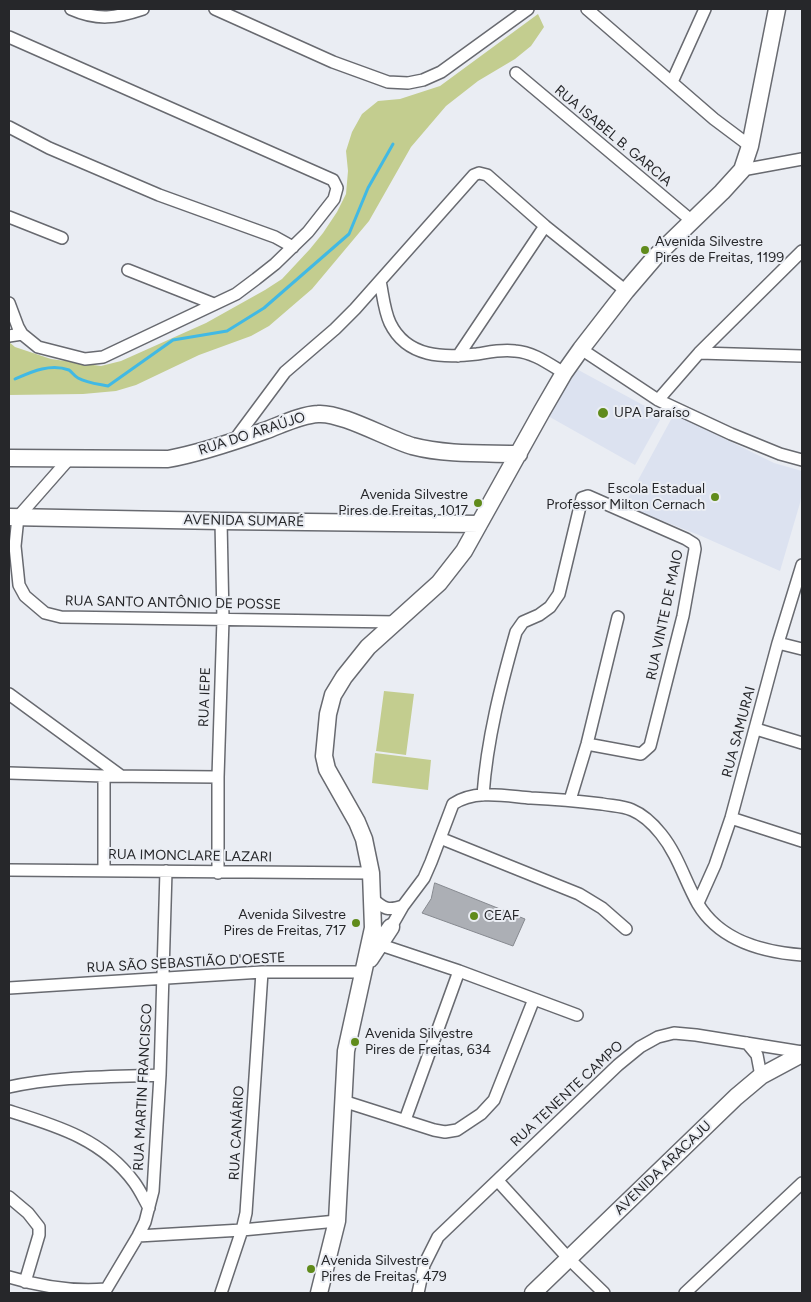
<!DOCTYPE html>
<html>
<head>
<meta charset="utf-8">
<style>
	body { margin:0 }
	#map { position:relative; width:811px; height:1302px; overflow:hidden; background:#eaedf3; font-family:Figtree,sans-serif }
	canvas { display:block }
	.frame { position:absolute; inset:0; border:10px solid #26272a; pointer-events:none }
</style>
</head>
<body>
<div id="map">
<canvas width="811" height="1302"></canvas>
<div class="frame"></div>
</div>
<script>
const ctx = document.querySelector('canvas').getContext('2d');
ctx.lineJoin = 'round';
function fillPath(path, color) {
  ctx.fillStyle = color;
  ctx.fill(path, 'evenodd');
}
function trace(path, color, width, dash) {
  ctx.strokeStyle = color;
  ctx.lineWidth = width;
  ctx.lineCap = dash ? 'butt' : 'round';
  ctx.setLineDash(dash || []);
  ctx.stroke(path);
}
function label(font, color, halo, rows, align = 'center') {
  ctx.font = font + ' Figtree,sans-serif';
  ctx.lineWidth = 4;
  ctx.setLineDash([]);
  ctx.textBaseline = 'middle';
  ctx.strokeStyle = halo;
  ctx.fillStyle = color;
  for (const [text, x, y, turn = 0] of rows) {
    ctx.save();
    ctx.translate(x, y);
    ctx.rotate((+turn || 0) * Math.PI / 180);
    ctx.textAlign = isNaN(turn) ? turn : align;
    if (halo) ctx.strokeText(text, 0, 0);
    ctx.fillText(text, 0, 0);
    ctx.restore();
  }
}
const built = new Path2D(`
	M571,366L643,405L654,409L660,420L635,465L548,416Z
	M674,414L774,463L802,471V491L800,503L780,571L699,535L624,506Z`);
const green = new Path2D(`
	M538,14L544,27L531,46L515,59L478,81L446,106L411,147L369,221L312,289L269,326L251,336L199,355L136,385L116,391L83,394L9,395V342L15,347L51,359L101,366L121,361L206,323L265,290L282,279L310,249L323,233L337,212L346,194L348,171L346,151L352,132L362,114L378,101L400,99L440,86Z
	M384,691L414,694L406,755L376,751Z
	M375,753L431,760L428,790L372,783Z`);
const stream = new Path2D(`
	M15,379C31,372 50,363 69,370C72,372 74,376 78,378C87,383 98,384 108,386L173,340L227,331L264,308L349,234L368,188L393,144`);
const building = new Path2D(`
	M435,883L525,919L513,946L422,913L431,899Z`);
const street = new Path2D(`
	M71,9C98,21 116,18 143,9
	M215,9L333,62L388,82L408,83L423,80L441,72L528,9
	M587,9L714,119L750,146
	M9,37L333,180L337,188L334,199L308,232L275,264L256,279L236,294L103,357L85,359L38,347L22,334L18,327L9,303
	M516,73L692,221
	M672,82L705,9
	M9,127L49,148L159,195L275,237L293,247
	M742,170L802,159
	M9,217L62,238
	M128,270L214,304
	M380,281C383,295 384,310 390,323C407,358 444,358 477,354C490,352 502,349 515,351C533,352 549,364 564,373
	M9,336L22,334
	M581,349L658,400L731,434L780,454L802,460
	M699,353L802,356
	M458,356L545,226
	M658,400L699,353L802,251
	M233,442L285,372L335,329L355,309L474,175L479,173L487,175L545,226L626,291
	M69,459L18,517L15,546L19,585L25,596L45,613L61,617L397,622
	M778,643L802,649
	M9,694L121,776
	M756,729L802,743
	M9,773L104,776L218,777
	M104,776V870
	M483,795C487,739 501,685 516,632L523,622L539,615L550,607L559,594L582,498L588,496L686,539L694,544L695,549L683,616L650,746L641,754L587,744
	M570,800L587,744L618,617
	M731,818L802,841
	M440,838L579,894L602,908L626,929
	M9,870L371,873
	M218,873V777L223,619L221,521
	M373,899C384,909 388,911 403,906
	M698,903L715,865L731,818L778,643L802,565
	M386,930L391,927L403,906L424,878L431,862L453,804C475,789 506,796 531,798C555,799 578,801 602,804C612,806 623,806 632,810C644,815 653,824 661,834C678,855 685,881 698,904C720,941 762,952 802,955
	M375,943L459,971L577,1015
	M9,988L262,972H364
	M747,1043L757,1055L761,1076
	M9,1087C58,1076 110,1077 160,1075
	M343,1101L434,1130L445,1132L457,1130L481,1114L494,1100L534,999
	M9,1111C57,1126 102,1139 134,1182C140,1190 144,1199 149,1208
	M405,1120L459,971
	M498,1181L569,1259L604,1293
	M9,1197L28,1213L39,1227V1235L25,1282
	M138,1236L242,1230L337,1221
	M9,1277C42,1287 72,1292 106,1289
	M104,1293L138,1236L145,1222L153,1191L160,1075L166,871
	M221,1293L242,1230L246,1213L262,972
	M418,1293L424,1265L438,1237L618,1065L640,1047L658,1037L674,1033L696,1035L802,1052
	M685,1293L802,1183`);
const secondary = new Path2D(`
	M9,458L168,459C201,453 233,442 264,431C281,425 300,415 318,414C341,412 388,439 412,446C446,455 484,453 519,454
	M9,517L221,521L479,524
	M370,959L391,927
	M319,1293L337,1221L346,1051L373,928L371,873L364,839L357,822L327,769L324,756L328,714L333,695L344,677L368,647L439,583L464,551L542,411L564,373L581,349L626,291L656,256L722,192L742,170L750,146L777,9
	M533,1293L736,1097L761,1076L802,1054`);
const markers = [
	[645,250,5,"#608b1b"],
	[603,413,6,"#608b1b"],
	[715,497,5,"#608b1b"],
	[478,503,5,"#608b1b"],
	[474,916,5,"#608b1b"],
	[356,923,5,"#608b1b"],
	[355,1042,5,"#608b1b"],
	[311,1269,5,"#608b1b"]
];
const streetNames = [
	["RUA ISABEL B. GARCIA",613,136,40],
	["RUA DO ARAÚJO",252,434,-18],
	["AVENIDA SUMARÉ",244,521,1],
	["RUA SANTO ANTÔNIO DE POSSE",173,603,1],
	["RUA VINTE DE MAIO",665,615,-78],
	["RUA IEPE",205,697,-88],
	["RUA SAMURAI",739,732,-75],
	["RUA IMONCLARE LAZARI",190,856,1],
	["RUA SÃO SEBASTIÃO D'OESTE",186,963,-3],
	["RUA MARTIN FRANCISCO",143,1087,-87],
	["RUA TENENTE CAMPO",567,1094,-43],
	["RUA CANÁRIO",237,1133,-87],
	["AVENIDA ARACAJU",663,1168,-44]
];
const poiNames = [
	["Avenida Silvestre",655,242],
	["Pires de Freitas, 1199",655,258],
	["UPA Paraíso",614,413],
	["Escola Estadual",705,489,"right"],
	["Professor Milton Cernach",705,505,"right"],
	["Avenida Silvestre",468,495,"right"],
	["Pires de Freitas, 1017",468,511,"right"],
	["Avenida Silvestre",346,915,"right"],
	["Pires de Freitas, 717",346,931,"right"],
	["CEAF",484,916],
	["Avenida Silvestre",365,1034],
	["Pires de Freitas, 634",365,1050],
	["Avenida Silvestre",321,1261],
	["Pires de Freitas, 479",321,1277]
];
fillPath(built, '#dce2f0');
fillPath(green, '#c3cd8f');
trace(stream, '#41b9e4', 3);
fillPath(building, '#acafb5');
trace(building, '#86898f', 1);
trace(street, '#686a70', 14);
trace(secondary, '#686a70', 19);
trace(street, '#fff', 11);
trace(secondary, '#fff', 16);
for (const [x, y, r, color] of markers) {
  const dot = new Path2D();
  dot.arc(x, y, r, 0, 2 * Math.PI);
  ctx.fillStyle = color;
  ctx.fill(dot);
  trace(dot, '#eaedf3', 2);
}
label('14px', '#26272a', '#eaedf3', streetNames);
label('14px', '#26272a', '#eaedf3', poiNames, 'left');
</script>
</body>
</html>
